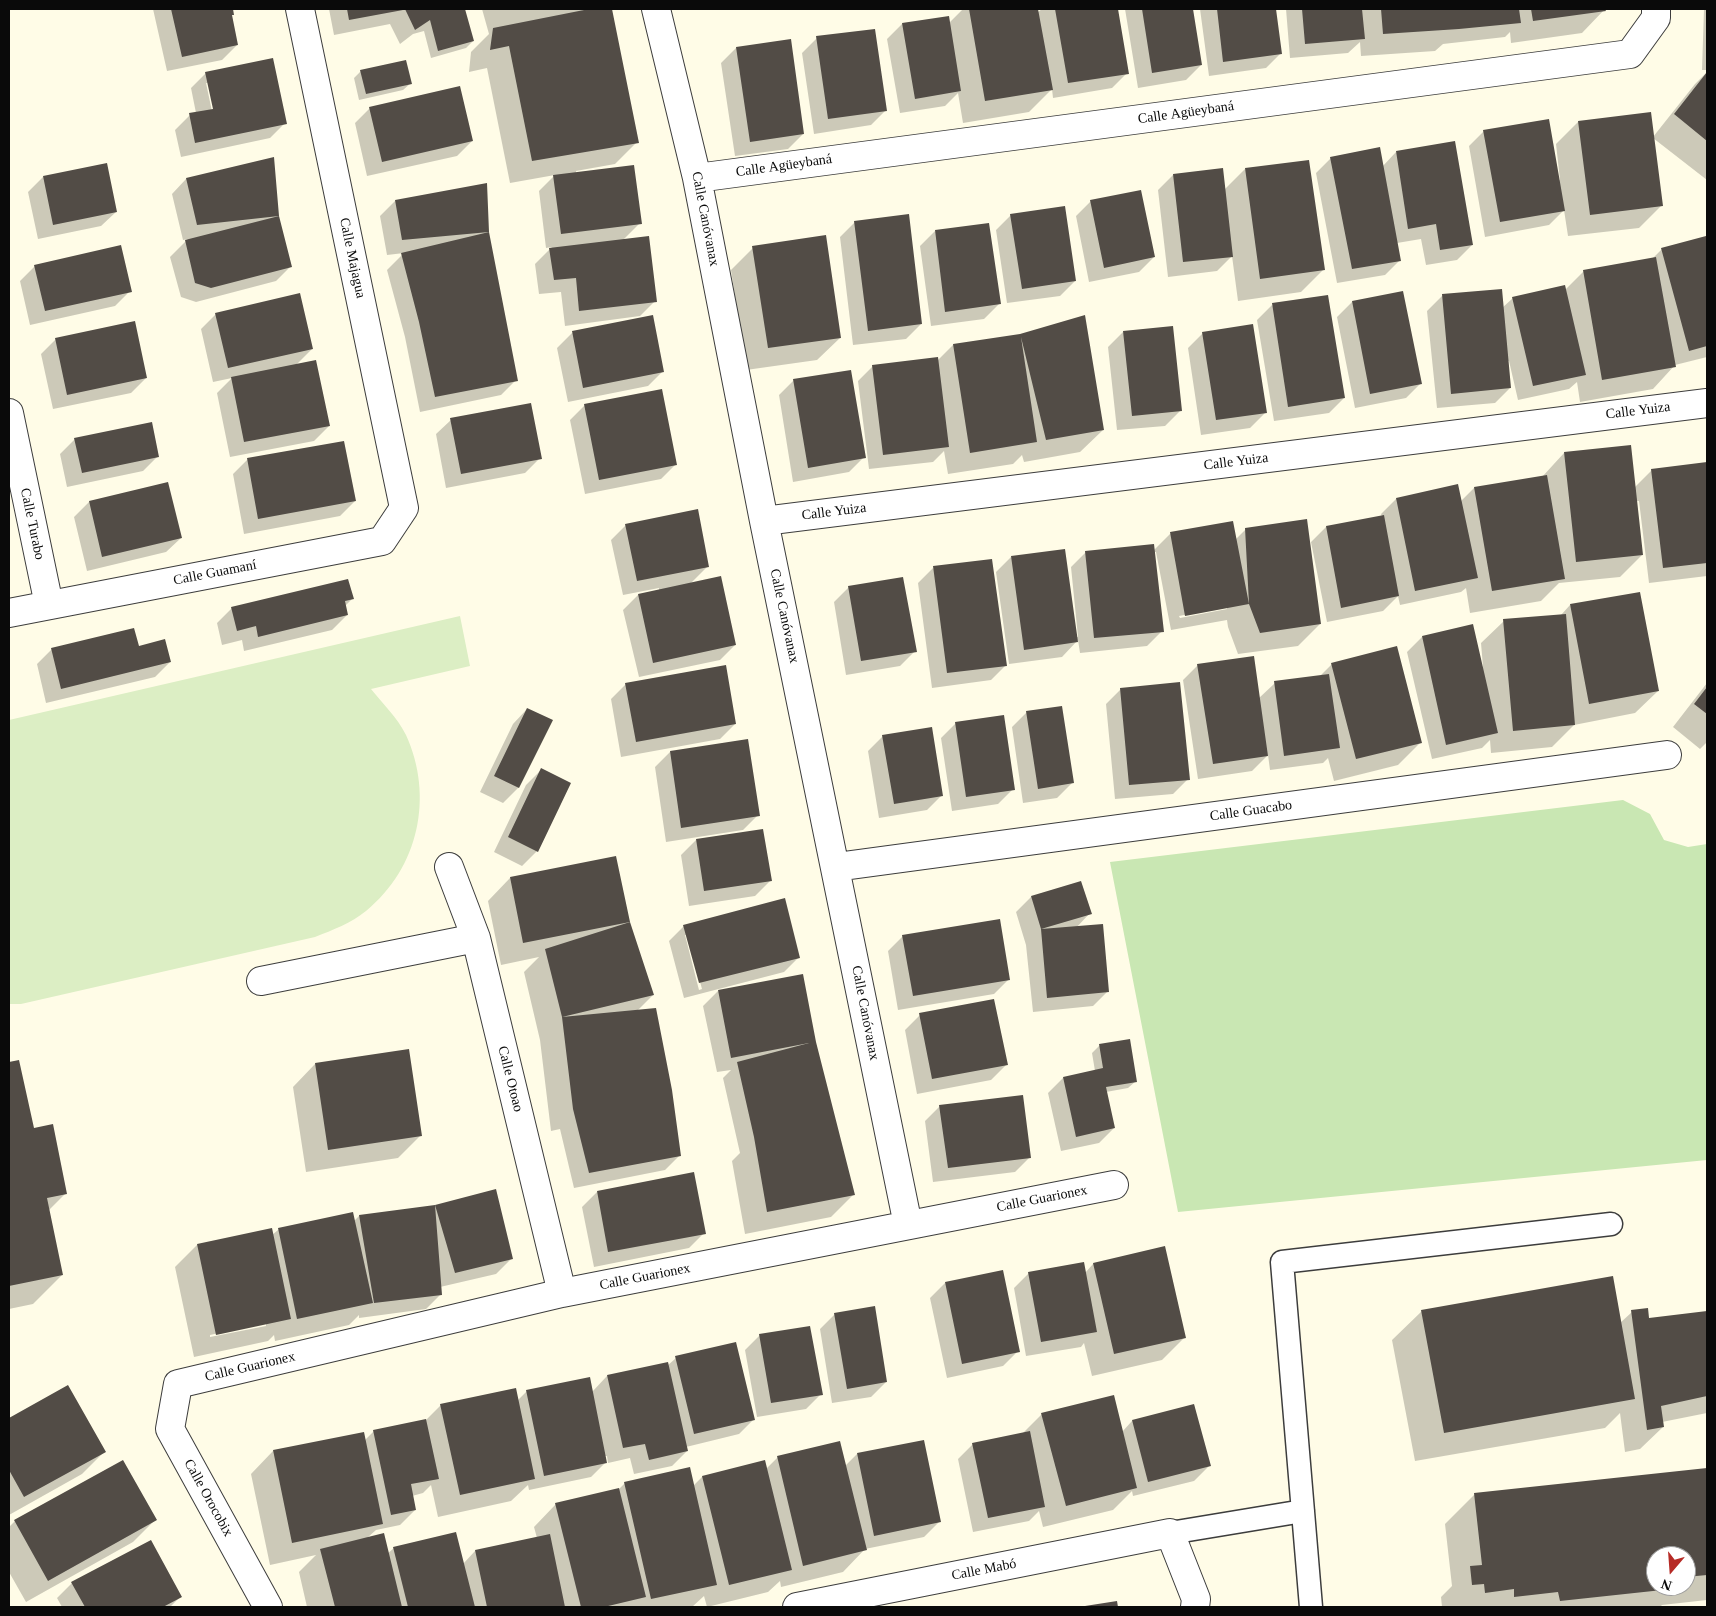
<!DOCTYPE html>
<html>
<head>
<meta charset="utf-8">
<style>
	body { margin:0 }
	#map { position:relative; width:1716px; height:1616px; overflow:hidden; background:#fffce7; font-family:Georgia,serif }
	canvas { display:block }
	.frame { position:absolute; inset:0; border:10px solid #0a0a0a; pointer-events:none }
	.north { position:absolute; left:1646px; top:1546px; width:50px; height:50px; box-sizing:border-box; background:#fff; border:1px solid #9d9d9d; border-radius:50%; rotate:198deg; font-size:14px; font-weight:700; line-height:20px; text-align:center; color:#0a0a0a }
	.north::after { content:''; display:block; margin:auto; width:18px; height:22px; background:#b62b26; clip-path:polygon(50% 0,100% 100%,50% 72%,0 100%) }
</style>
</head>
<body>
<div id="map">
<canvas width="1716" height="1616"></canvas>
<div class="frame"></div>
<div class="north">N</div>
</div>
<script>
const ctx = document.querySelector('canvas').getContext('2d');
ctx.lineJoin = 'round';
function fillPath(path, color) {
  ctx.fillStyle = color;
  ctx.fill(path, 'evenodd');
}
function trace(path, color, width, dash) {
  ctx.strokeStyle = color;
  ctx.lineWidth = width;
  ctx.lineCap = dash ? 'butt' : 'round';
  ctx.setLineDash(dash || []);
  ctx.stroke(path);
}
function label(font, color, halo, rows, align = 'center') {
  ctx.font = font + ' Georgia,serif';
  ctx.lineWidth = 5;
  ctx.setLineDash([]);
  ctx.textBaseline = 'middle';
  ctx.strokeStyle = halo;
  ctx.fillStyle = color;
  for (const [text, x, y, turn = 0] of rows) {
    ctx.save();
    ctx.translate(x, y);
    ctx.rotate((+turn || 0) * Math.PI / 180);
    ctx.textAlign = isNaN(turn) ? turn : align;
    if (halo) ctx.strokeText(text, 0, 0);
    ctx.fillText(text, 0, 0);
    ctx.restore();
  }
}
const green = new Path2D(`
	M1623,800L1650,814L1664,840L1688,847L1707,844V1160L1178,1212L1110,862Z`);
const pitch = new Path2D(`
	M460,616L470,666L371,689C383,704 397,717 406,735C434,796 419,868 366,911C351,923 333,930 315,937L21,1004H9V720Z`);
const shadow = new Path2D(`
	M153,9H232L233,14L231,16L237,45L222,60L167,71Z
	M329,9H464L473,41L466,48L431,58L424,31L413,34L400,44L390,24L334,35Z
	M482,9H585L582,11L595,9H610L637,142L615,164L576,171V174L640,223L623,240L655,301L640,316L565,326L561,292L539,294L535,264L552,247L546,248L539,191L555,175L510,183L487,68L469,72L471,52L489,34Z
	M963,9H1037L1038,12L1042,9H1116L1127,73L1112,88L1053,98L1052,89L1029,112L963,123L958,93L945,106L900,113L887,39L902,24L948,17L949,23Z
	M1125,9H1192L1201,65L1186,80L1138,88Z
	M1200,9H1275L1281,53L1266,68L1209,76Z
	M1286,9H1604V10L1582,33L1511,43L1510,32L1505,37L1443,44L1435,51L1361,56L1360,42L1348,53L1290,58Z
	M1704,9H1707V70H1702Z
	M817,38L886,110L871,125L814,134L802,53Z
	M789,40L803,134L788,149L735,156L721,63L736,48Z
	M361,71L411,83L403,90L359,100L354,78Z
	M1707,72V180L1653,138L1661,206L1639,228L1568,236L1564,210L1549,225L1485,237L1469,146L1484,131L1558,181L1560,180L1556,144L1578,122L1653,137L1695,84Z
	M206,73L285,123L270,138L181,157L175,130L190,115L196,113L191,88ZM206,83H209L215,115L213,116Z
	M370,108L472,141L457,156L367,176L355,123Z
	M1396,152L1472,245L1457,260L1426,265L1421,239L1397,243L1400,260L1385,275L1337,283L1316,173L1331,158L1382,167Z
	M273,159L278,216L291,266L276,281L196,302L181,297L170,257L188,239L183,240L172,194L186,179Z
	M1245,169L1323,270L1301,292L1238,301L1232,256L1217,271L1168,277L1158,190L1173,175L1224,190Z
	M43,177L116,212L101,226L38,239L28,192Z
	M486,185L488,233L516,380L501,395L420,412L405,337L387,270L404,253L387,255L380,216L395,201Z
	M1091,201L1154,257L1139,272L1089,282L1076,216Z
	M1011,215L1075,281L1060,296L1007,303L996,230Z
	M855,222L921,324L906,339L853,345L840,237Z
	M935,231L999,304L984,319L931,326L920,246Z
	M1705,237L1707,245V357L1675,365L1653,389L1580,402L1577,382L1569,389L1518,400L1509,361H1507L1510,388L1495,403L1437,408L1427,311L1442,296L1502,308L1513,298L1565,290L1584,271L1652,259L1662,249Z
	M753,248L840,338L817,360L746,370L731,270Z
	M35,266L130,291L115,306L30,325L20,281Z
	M1402,293L1421,383L1406,398L1355,408L1337,317L1352,302Z
	M1272,305L1344,398L1329,413L1274,421L1257,320Z
	M216,314L312,349L295,366L329,426L314,441L230,457L217,393L232,378L213,382L201,329Z
	M652,316L663,371L648,386L568,402L557,348L572,333Z
	M1123,332L1180,411L1165,426L1117,430L1108,347Z
	M1203,333L1265,413L1250,428L1201,435L1188,348Z
	M1020,335L1103,430L1080,452L1024,462L1022,455L1013,464L948,474L944,451L933,462L869,469L858,381L873,366L937,361L953,345Z
	M56,339L146,378L131,393L53,409L41,354Z
	M794,380L864,457L849,472L793,482L779,395Z
	M585,405L676,464L661,479L585,494L570,420Z
	M451,420L540,458L525,473L446,488L436,434Z
	M75,439L158,456L143,471L67,487L60,454Z
	M1564,453L1635,487L1652,470L1707,463V576L1649,583L1639,501H1636L1642,555L1620,577L1559,583L1541,601L1470,613L1466,588L1461,592L1400,605L1398,596L1383,611L1327,622L1311,542L1326,527L1382,517L1381,514L1396,499L1460,502L1474,488L1542,477Z
	M248,459L355,501L340,516L244,534L233,474Z
	M89,502L181,538L166,552L87,571L74,517Z
	M626,525L708,566L690,584L735,645L720,660L639,677L623,610L638,595L659,590V588L623,595L611,540Z
	M1246,529L1320,624L1298,646L1238,654L1228,627L1227,620L1171,630L1156,552H1154L1162,631L1147,646L1080,653L1078,640L1062,657L1009,664L996,572L1011,557L1076,637H1078L1071,567L1086,552L1154,550L1170,534L1236,539ZM1227,607V609L1180,618L1179,616Z
	M933,568L1006,665L991,680L932,688L918,583Z
	M849,587L915,651L900,666L846,675L834,602Z
	M352,599L345,606L347,615L332,630L244,651L242,640L222,645L217,623L232,608Z
	M1570,605L1658,691L1635,713L1574,725L1552,747L1491,753L1490,740L1482,748L1432,759L1407,652L1422,637L1483,667L1481,643L1504,621L1561,615Z
	M138,647L170,662L155,677L46,703L37,664L52,649Z
	M1332,664L1421,742L1398,765L1334,781L1328,758L1323,763L1270,770L1268,755L1252,771L1198,779L1183,680L1198,665L1258,699L1275,683L1319,677Z
	M1707,683V742L1700,749L1673,727Z
	M626,684L735,724L720,739L621,757L611,699Z
	M1121,689L1188,779L1173,794L1115,799L1106,704Z
	M527,709L551,720L518,788L503,803L480,792L513,724Z
	M1027,712L1072,783L1057,798L1023,803L1012,727Z
	M956,723L1013,789L998,804L952,811L941,738Z
	M883,736L942,795L927,810L879,818L868,751Z
	M747,740L758,815L743,830L666,842L655,767L670,752Z
	M541,770L537,851L522,866L494,852L526,785Z
	M696,840L770,881L755,896L689,906L681,855Z
	M615,857L629,923L653,995L637,1011L680,1155L665,1170L574,1188L560,1129L551,1131L540,1040L524,972L539,957L501,965L488,901L510,878Z
	M1080,882L1090,913L1076,928L1108,991L1093,1006L1033,1012L1026,945L1016,912L1031,897Z
	M684,926L799,957L784,972L684,998L669,941ZM685,935H687L702,989L699,990Z
	M903,936L1009,979L994,994L898,1010L888,951Z
	M718,991L815,1042L853,1195L831,1217L745,1234L732,1161L740,1153L723,1078L731,1070L717,1072L703,1006Z
	M920,1015L1006,1065L991,1080L917,1094L905,1030Z
	M1129,1041L1136,1081L1128,1088L1106,1092L1114,1128L1099,1143L1061,1151L1048,1093L1063,1078L1095,1071L1092,1053L1099,1046Z
	M408,1050L421,1135L398,1158L306,1172L293,1087L315,1064Z
	M18,1062L33,1130L66,1193L49,1210L62,1275L33,1304L9,1309V1064Z
	M940,1106L1030,1157L1015,1172L933,1182L925,1121Z
	M597,1192L704,1233L689,1248L594,1267L582,1207Z
	M436,1206L511,1259L496,1274L440,1287L441,1294L426,1309L359,1318V1315L349,1325L275,1341L274,1335L268,1341L194,1357L175,1267L197,1245L272,1235L278,1230L352,1214L354,1221L359,1216ZM266,1323V1326L210,1337V1335Z
	M1164,1248L1185,1337L1162,1360L1092,1376L1084,1343L1081,1347L1026,1356L1014,1288L1029,1273H1085L1093,1264Z
	M945,1283L1018,1351L1003,1366L947,1378L930,1298Z
	M1422,1311L1620,1323L1632,1312L1648,1320L1707,1312V1413L1662,1422L1663,1427L1640,1449L1625,1452L1620,1413L1605,1428L1415,1461L1392,1340Z
	M835,1314L886,1382L871,1397L832,1403L820,1329Z
	M760,1335L821,1394L806,1409L757,1417L745,1350Z
	M676,1358L754,1419L739,1434L686,1447L687,1451L672,1466L634,1474L630,1458L608,1463L607,1456H604L606,1462L591,1477L529,1490L528,1485L511,1501L438,1517L431,1485L423,1493L412,1496L415,1510L400,1525L376,1530L367,1538L387,1554L394,1548L463,1564L475,1551L537,1538L534,1527L556,1504L619,1489L625,1483L693,1486L702,1477L766,1469L778,1457L845,1466L857,1454L939,1522L924,1537L865,1549L843,1572L781,1587L780,1581L768,1592L707,1607L704,1596L692,1607H307L299,1572L316,1555L270,1565L251,1474L273,1451L363,1433L365,1440L374,1431L425,1421L441,1405L517,1401L527,1391L592,1392L607,1376L667,1366Z
	M68,1387L104,1452L82,1474L9,1515V1419Z
	M1194,1405L1209,1466L1194,1481L1133,1496L1132,1491L1113,1510L1043,1527L1039,1511L1029,1521L973,1532L958,1459L973,1444L1022,1434L1042,1414L1122,1432L1132,1421Z
	M1707,1470V1600L1662,1605L1660,1607H1442L1441,1597L1452,1586L1445,1524L1474,1495ZM1656,1556H1686V1586H1656Z
	M155,1520L133,1542L26,1602L9,1572V1527L15,1521Z
	M72,1583L180,1597L170,1607H62L57,1598Z`);
const building = new Path2D(`
	M171,9H233L234,15H232L238,45L182,57Z
	M347,9H403V10L349,20Z
	M405,9H465L474,41L438,51L430,20L415,30Z
	M589,9H612L639,143L532,161L509,46L490,50L493,28Z
	M969,9H1038L1053,90L985,101Z
	M1055,9H1118L1129,74L1068,83Z
	M1142,9H1193L1202,65L1152,73Z
	M1217,9H1276L1282,54L1223,62Z
	M1302,9H1362L1365,39L1305,44Z
	M1381,9H1519L1521,23L1459,29L1383,34Z
	M1531,9H1605L1606,11L1533,21Z
	M949,16L961,91L915,99L902,23Z
	M875,29L887,111L828,119L816,36Z
	M791,39L804,134L750,142L736,47Z
	M273,58L287,124L195,143L189,113L213,109L205,72Z
	M406,60L412,84L366,94L360,70Z
	M1707,72V141L1674,114Z
	M460,86L473,141L382,162L369,107Z
	M1651,112L1663,206L1590,215L1578,121Z
	M1549,119L1565,211L1500,222L1483,130Z
	M1455,141L1473,245L1440,250L1436,224L1408,229L1396,151Z
	M1380,147L1401,261L1352,269L1330,157Z
	M274,157L279,216L292,267L211,288L195,283L185,240L279,216L197,225L186,178Z
	M1309,160L1325,270L1260,279L1245,168Z
	M107,163L117,212L53,225L43,176Z
	M634,165L642,224L561,234L553,175Z
	M1223,168L1233,257L1183,262L1173,174Z
	M487,183L489,232L402,240L395,200Z
	M1141,190L1155,257L1104,268L1090,200Z
	M1065,206L1076,281L1022,289L1010,214Z
	M909,214L922,324L868,331L854,221Z
	M989,223L1001,304L945,312L935,230Z
	M489,232L518,381L435,397L419,322L401,253Z
	M826,235L841,338L768,348L752,246Z
	M649,236L657,302L579,311L576,278L554,280L549,248Z
	M1706,236L1707,346L1689,351L1661,248Z
	M121,245L132,292L45,311L34,265Z
	M1656,257L1676,367L1602,380L1583,270Z
	M1565,285L1586,375L1533,386L1512,297Z
	M1502,289L1511,388L1451,394L1442,294Z
	M1403,291L1422,384L1370,394L1352,301Z
	M300,293L313,349L228,368L215,313Z
	M1328,295L1345,398L1288,407L1272,303Z
	M653,315L664,372L583,388L572,331Z
	M1085,315L1104,430L1046,440L1021,337L1037,442L970,453L953,344L1020,334Z
	M135,321L147,378L67,395L55,338Z
	M1253,324L1267,413L1216,420L1202,332Z
	M1173,326L1182,411L1132,416L1123,331Z
	M938,357L949,447L883,455L872,365Z
	M316,360L330,426L244,442L231,377Z
	M851,370L866,458L808,468L793,379Z
	M662,389L677,465L599,480L584,404Z
	M531,403L542,459L461,474L450,418Z
	M152,422L159,457L82,473L74,438Z
	M344,441L356,501L258,519L247,458Z
	M1631,445L1643,555L1576,562L1564,452Z
	M1707,462V563L1663,568L1651,469Z
	M1547,475L1565,579L1492,591L1474,487Z
	M168,482L182,538L102,557L89,501Z
	M1458,484L1478,578L1415,591L1396,498Z
	M698,509L709,567L637,581L625,524Z
	M1384,515L1399,596L1341,608L1326,526Z
	M1307,519L1321,624L1260,633L1249,604L1245,528Z
	M1233,521L1249,604L1185,616L1170,532Z
	M1154,544L1164,632L1094,638L1085,551Z
	M1065,549L1078,642L1024,650L1011,556Z
	M992,559L1007,666L947,673L933,566Z
	M721,576L736,645L653,663L638,594Z
	M903,577L917,652L861,661L848,586Z
	M348,579L354,599L345,601L348,615L258,637L256,626L237,631L231,607Z
	M1640,592L1659,691L1589,704L1570,604Z
	M1566,614L1575,725L1513,731L1503,619Z
	M1473,624L1498,733L1446,745L1422,636Z
	M134,628L139,646L165,639L171,662L61,689L51,648Z
	M1397,646L1422,743L1356,759L1331,663Z
	M1254,656L1268,756L1213,764L1197,664Z
	M726,665L736,724L636,742L625,683Z
	M1329,674L1340,748L1284,756L1274,681Z
	M1180,682L1190,780L1129,785L1120,688Z
	M1707,687V714L1694,704Z
	M1062,706L1074,783L1038,789L1026,711Z
	M527,708L553,720L519,788L494,776Z
	M1004,715L1015,790L966,797L955,722Z
	M932,727L943,796L894,804L882,735Z
	M748,739L760,816L681,828L670,751Z
	M541,768L571,783L538,852L508,837Z
	M763,829L772,881L704,891L696,839Z
	M616,856L630,922L654,995L562,1017L656,1008L672,1090L681,1156L589,1173L573,1109L562,1017L545,949L630,922L523,943L510,877Z
	M1081,881L1092,914L1041,929L1103,924L1109,992L1047,998L1041,929L1031,896Z
	M785,898L800,958L699,983L683,925Z
	M1000,919L1010,980L913,996L902,935Z
	M803,974L816,1042L855,1195L767,1212L754,1137L737,1062L809,1043L731,1058L718,990Z
	M994,999L1008,1065L932,1079L919,1013Z
	M1130,1039L1137,1082L1106,1087L1115,1128L1076,1137L1063,1077L1103,1068L1099,1044Z
	M409,1049L422,1136L328,1150L315,1063Z
	M19,1060L34,1128L53,1124L67,1194L47,1198L63,1275L9,1286V1062Z
	M1023,1095L1031,1158L948,1168L939,1105Z
	M694,1172L706,1234L608,1252L597,1191Z
	M496,1189L513,1259L455,1273L435,1205L442,1295L374,1303L359,1215L435,1205Z
	M353,1212L373,1303L297,1319L278,1228Z
	M272,1228L291,1319L216,1335L197,1244Z
	M1165,1246L1186,1338L1114,1354L1093,1263Z
	M1084,1262L1097,1332L1041,1342L1028,1272Z
	M1003,1270L1020,1352L962,1364L945,1282Z
	M1613,1276L1635,1399L1444,1433L1421,1310Z
	M875,1306L887,1382L847,1389L834,1313Z
	M1648,1308L1649,1318L1707,1311V1396L1661,1406L1664,1427L1647,1430L1631,1310Z
	M810,1326L823,1395L771,1403L759,1334Z
	M736,1342L755,1420L694,1434L675,1356Z
	M668,1362L688,1451L649,1460L645,1444L623,1448L607,1375Z
	M590,1377L607,1463L544,1476L526,1390Z
	M68,1385L106,1452L24,1497L9,1470V1418Z
	M516,1388L535,1479L460,1495L440,1404Z
	M1114,1395L1137,1488L1066,1506L1041,1413Z
	M1194,1404L1211,1466L1148,1482L1132,1420Z
	M426,1419L439,1479L411,1484L416,1510L391,1515L373,1430Z
	M1030,1431L1045,1507L988,1518L972,1443Z
	M364,1432L383,1524L292,1543L273,1450Z
	M924,1440L941,1522L874,1536L857,1453Z
	M840,1441L867,1550L803,1566L777,1456Z
	M123,1460L157,1520L48,1581L14,1520Z
	M765,1460L792,1570L729,1585L702,1476Z
	M690,1467L717,1585L651,1599L624,1482Z
	M1707,1468V1575L1686,1577V1556H1656V1586H1680L1681,1588L1560,1601L1558,1592L1514,1597V1589L1485,1593L1484,1584L1472,1585L1470,1566L1482,1565L1474,1493Z
	M619,1488L646,1597L604,1607H581L555,1503Z
	M456,1532L475,1607H408L393,1547Z
	M384,1533L402,1607H335L320,1549Z
	M550,1534L565,1607H487L475,1550Z
	M151,1540L182,1597L163,1607H85L71,1582Z
	M1117,1601L1118,1607H1086L1085,1606Z`);
const service = new Path2D(`
	M1170,1533L1303,1511
	M1311,1607L1282,1262L1611,1224`);
const minor = new Path2D(`
	M656,9L697,178L764,521L908,1225
	M697,178L1630,54L1656,18V9
	M9,413L49,605
	M764,521L1707,403
	M9,613L382,541L404,508L300,9
	M449,867L476,938L562,1293
	M836,867L1667,755
	M261,981L476,938
	M268,1607L170,1429L178,1384L562,1293L1114,1185
	M797,1607L1170,1533L1196,1599L1195,1607`);
const streetNames = [
	["Calle Agüeybaná",1186,113,-8],
	["Calle Agüeybaná",784,166,-8],
	["Calle Canóvanax",705,219,79],
	["Calle Majagua",352,258,78],
	["Calle Yuiza",1638,411,-7],
	["Calle Yuiza",1236,462,-7],
	["Calle Yuiza",834,512,-7],
	["Calle Turabo",32,524,78],
	["Calle Guamaní",215,573,-11],
	["Calle Canóvanax",784,616,78],
	["Calle Guacabo",1251,811,-8],
	["Calle Canóvanax",865,1013,79],
	["Calle Otoao",510,1079,76],
	["Calle Guarionex",1042,1199,-11],
	["Calle Guarionex",645,1277,-11],
	["Calle Guarionex",250,1367,-13],
	["Calle Orocobix",208,1498,61],
	["Calle Mabó",984,1570,-11]
];
fillPath(green, '#c9e7b3');
fillPath(pitch, '#dceec4');
fillPath(shadow, '#0003');
fillPath(building, '#524c46');
trace(service, '#3d3d3d', 25);
trace(minor, '#3d3d3d', 30);
trace(service, '#fff', 22);
trace(minor, '#fff', 28);
label('14px', '#0a0a0a', '#fff', streetNames);
</script>
</body>
</html>
